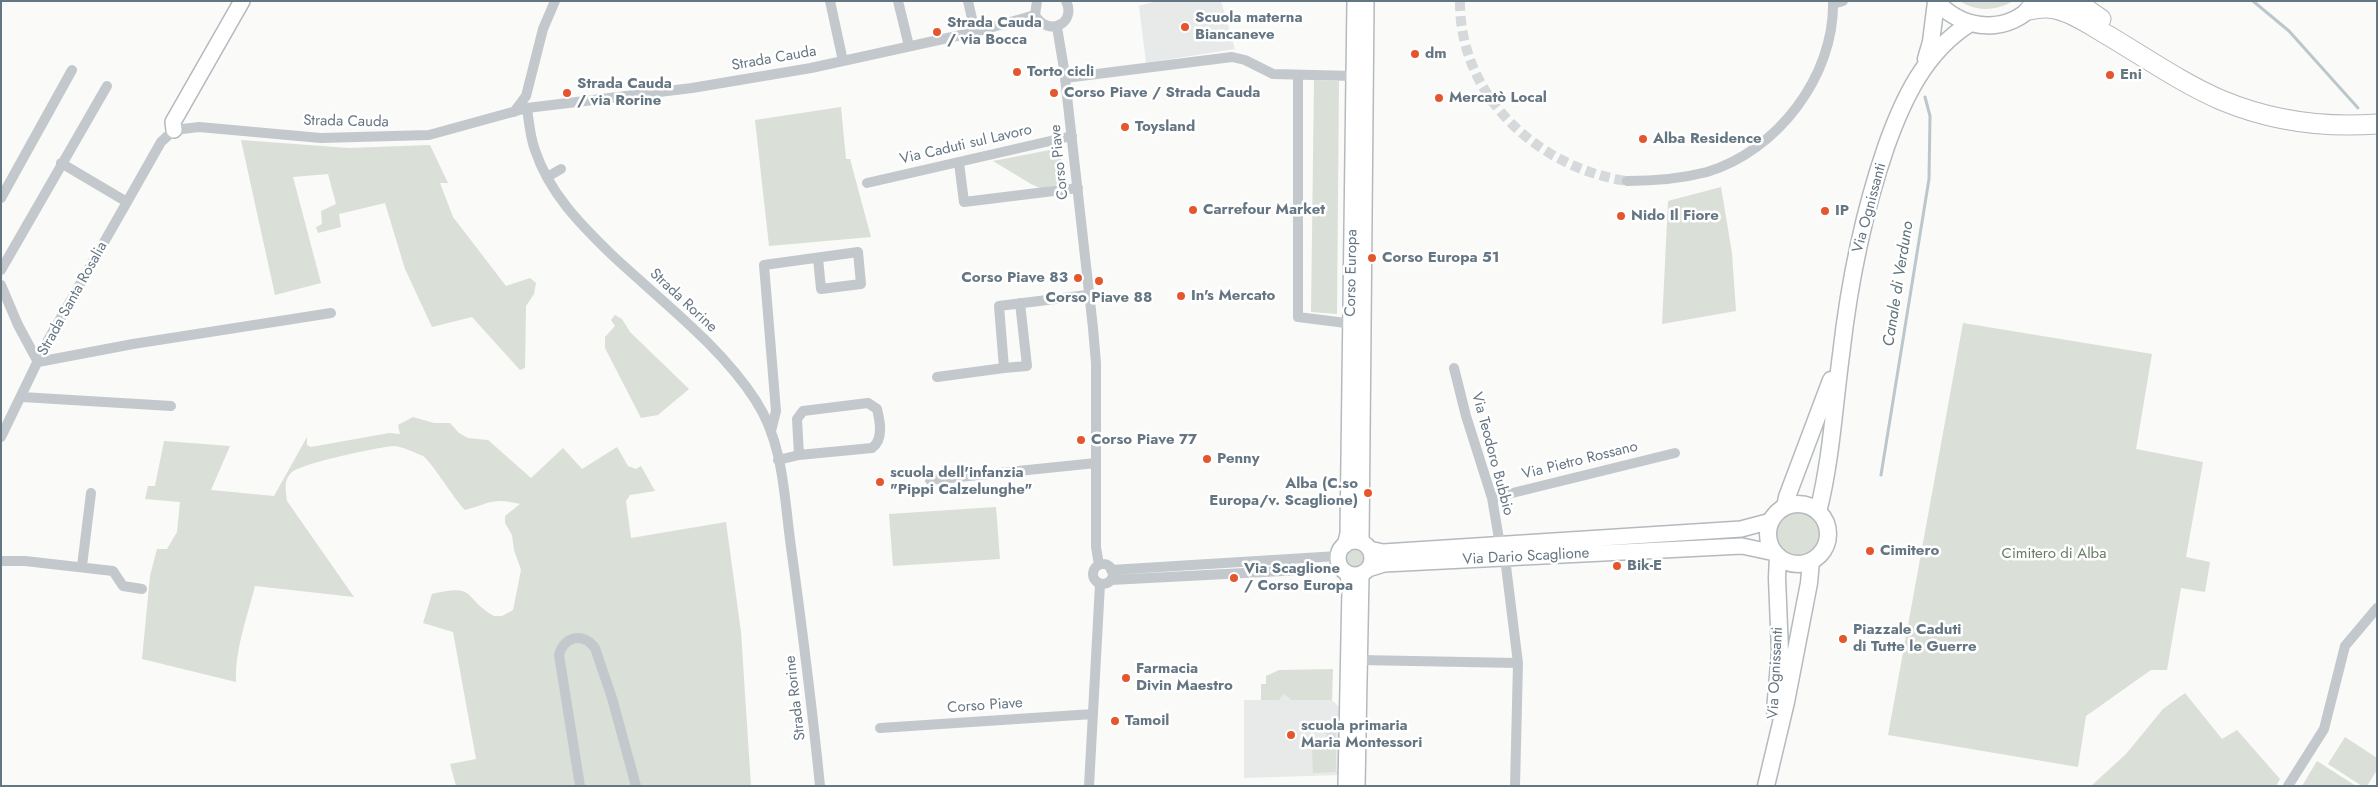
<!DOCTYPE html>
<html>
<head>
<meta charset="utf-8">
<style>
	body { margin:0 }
	#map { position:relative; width:2378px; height:787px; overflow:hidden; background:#fafaf8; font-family:Jost,sans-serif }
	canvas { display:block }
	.frame { position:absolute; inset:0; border:2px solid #657683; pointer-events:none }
</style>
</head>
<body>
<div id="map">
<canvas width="2378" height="787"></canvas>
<div class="frame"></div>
</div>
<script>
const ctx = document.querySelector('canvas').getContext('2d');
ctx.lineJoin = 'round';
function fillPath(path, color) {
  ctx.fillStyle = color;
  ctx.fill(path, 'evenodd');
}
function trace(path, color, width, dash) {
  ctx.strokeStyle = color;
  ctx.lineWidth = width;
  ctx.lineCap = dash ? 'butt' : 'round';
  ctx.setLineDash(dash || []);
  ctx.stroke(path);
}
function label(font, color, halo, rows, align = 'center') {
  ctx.font = font + ' Jost,sans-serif';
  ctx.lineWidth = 5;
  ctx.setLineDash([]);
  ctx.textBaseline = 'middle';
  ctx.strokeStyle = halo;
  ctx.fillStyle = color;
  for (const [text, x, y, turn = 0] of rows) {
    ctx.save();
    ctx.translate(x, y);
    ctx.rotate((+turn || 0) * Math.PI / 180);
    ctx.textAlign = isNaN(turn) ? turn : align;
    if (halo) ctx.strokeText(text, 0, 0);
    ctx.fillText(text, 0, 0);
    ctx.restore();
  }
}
const built = new Path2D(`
	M1156,1H1221L1235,49L1146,63L1139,6Z
	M1284,694L1291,700H1332L1339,707L1338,775L1244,778V700H1279Z`);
const green = new Path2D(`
	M1960,1H2013C1997,11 1976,12 1960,1Z
	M1314,80L1339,81L1337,314L1311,312Z
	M841,107L846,159H850L871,237L769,246L755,120Z
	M241,140L349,148L430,145L448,183H440L453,217L506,286L530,278L536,283L534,294L526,306L525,368L520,370L472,317L432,327L405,269L385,203L339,214L341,227L318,233L316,227L322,224L321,211L336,204L328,174L293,177L321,283L275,295Z
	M1060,148L1064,184L1040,188L1031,184L993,161Z
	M1721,187L1732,253L1736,311L1662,324L1668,201Z
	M615,315L622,319L630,332L689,389L658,415L641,418L605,348V337L615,326L611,320Z
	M1963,323L2152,354L2136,449L2203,462L2186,557L2210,562L2205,592L2181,588L2167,670H2151L2086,716L2078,767L1888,735Z
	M413,417L434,423H450L459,433L468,438L488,440L531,478L563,448L582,469L617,447L628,466L636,469L641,466L655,491L630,495L626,501L631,538L726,522L741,632L751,786H456L450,764L476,759L453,632L423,623L432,594C478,583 462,598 494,616H502L513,610L521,570L514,550L512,535L505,523V516L520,504C493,497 490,503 465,510C454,499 431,461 423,456C416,453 401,446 394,446C379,447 301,463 291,473C283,481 286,491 287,501L354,597L255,586C247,618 235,649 236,682L142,659L150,576L157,549H167L177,532L180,502L145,499L148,486H155L164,441L230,446L211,490L274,496L307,437V445L311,447L389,433L400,434L398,425Z
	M996,507L1000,559L893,566L889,514Z
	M1776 534a22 22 0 1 1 44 0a22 22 0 1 1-44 0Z
	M1345 558a10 10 0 1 1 20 0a10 10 0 1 1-20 0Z
	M1333,669L1332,700H1291L1284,694L1279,700H1261V684H1266V676L1279,670Z
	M2185,693L2222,739L2237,730L2280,779L2276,786H2091L2126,754L2163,709Z
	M1327,728H1336V772L1313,773L1312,748H1300V743L1326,742Z
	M2345,737L2377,758V770L2367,786H2362L2328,764Z
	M2317,761L2356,786H2302Z`);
const stream = new Path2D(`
	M2253,1L2289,31L2358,108
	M1881,475L1929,179L1930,116L1925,97`);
const streetTunnel = new Path2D(`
	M1460,1C1459,96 1538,168 1627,181`);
const street = new Path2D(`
	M830,1L843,61
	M898,1L909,46
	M968,1L975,32
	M1037,1L1035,15C1048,38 1077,23 1066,1
	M1833,4L1843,1
	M1057,27L1064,69L1093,328L1096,363V547L1099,565
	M1298,75V317L1346,323
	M1065,78L1232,57L1245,60L1273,74L1354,76
	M527,108C529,122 530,137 535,150C549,193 581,225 612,255C660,300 721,346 756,401C784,444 784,498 791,547C802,627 812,706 820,786
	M514,112L526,96L543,29L555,1
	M61,163L127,202
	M959,163L964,202L1078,188
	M547,177L561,169
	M1627,181C1654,181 1680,179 1707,172C1777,151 1835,76 1833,1
	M867,183L1072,136
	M1,198L72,70
	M1,270L107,86
	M1,285L18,325L38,362L133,344L331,313
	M1020,303L1027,366L1004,368L999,306L1087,295H1090
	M1454,368L1466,416L1492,498L1499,539L1505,558L1518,663L1515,786
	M937,377L1004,368
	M22,397L171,406
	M771,431L776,411L764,265L858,252L861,284L821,289L818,258
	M1,437L47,342L127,202L161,142L174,130L199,127L321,138L429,135L527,108L692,88L811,68L975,32L1035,15
	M778,460L799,455L872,448C884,440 880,421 877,409L868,403L803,411L797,419L799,455
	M930,480L1096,463
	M1492,498L1675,453
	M1,561H25L113,571L123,586L142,589
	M1093 574a10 10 0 1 1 20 0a10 10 0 1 1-20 0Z
	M82,566L91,493
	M1111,570L1338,556
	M1111,580L1340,568
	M1360,660L1518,663
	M880,728L1093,714
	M580,786L559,655C564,636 583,632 595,648L612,698L636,786
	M1089,786L1100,584
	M2288,786L2324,729L2345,646L2377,608`);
const secondary = new Path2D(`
	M174,130L173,122L242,1
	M1338 558a17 17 0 1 1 34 0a17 17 0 1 1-34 0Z
	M1361,542L1366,1
	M1345,545L1348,534L1355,1
	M1369,549L1383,552L1741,529L1771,521
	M1368,569L1384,564L1742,546L1775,553
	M1346,786L1350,589L1348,574
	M1357,786L1361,574`);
const primary = new Path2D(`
	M1936,1C1964,32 2010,35 2037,1
	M1926,59L1931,42L1936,2
	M1768 534a30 30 0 1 1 60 0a30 30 0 1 1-60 0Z
	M1785,507L1787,497L1831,380
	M1818,512C1831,461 1834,407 1841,355C1849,284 1863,214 1886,147C1903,99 1925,52 1969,24
	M1775,711L1780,652L1777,578L1778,556
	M1766,786L1786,702L1809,583L1811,561`);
const highway = new Path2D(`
	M2075,1L2101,19
	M2029,10C2038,8 2046,7 2055,9C2074,13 2093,27 2109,36C2146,58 2182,83 2221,100C2271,121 2323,128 2377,124`);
const markers = [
	[1185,27,5,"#e4572e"],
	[937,32,5,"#e4572e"],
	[1415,54,5,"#e4572e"],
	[1017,72,5,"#e4572e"],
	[2110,75,5,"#e4572e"],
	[567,93,5,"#e4572e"],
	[1054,93,5,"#e4572e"],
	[1439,98,5,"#e4572e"],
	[1125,127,5,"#e4572e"],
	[1643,139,5,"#e4572e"],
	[1193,210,5,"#e4572e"],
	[1825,211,5,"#e4572e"],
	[1621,216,5,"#e4572e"],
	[1372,258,5,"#e4572e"],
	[1078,278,5,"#e4572e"],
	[1099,281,5,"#e4572e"],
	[1181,296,5,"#e4572e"],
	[1081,440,5,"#e4572e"],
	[1207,459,5,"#e4572e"],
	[880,482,5,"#e4572e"],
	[1368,493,5,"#e4572e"],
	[1870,551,5,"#e4572e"],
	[1617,566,5,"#e4572e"],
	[1234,578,5,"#e4572e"],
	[1843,639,5,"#e4572e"],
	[1126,678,5,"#e4572e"],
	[1115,721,5,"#e4572e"],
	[1291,735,5,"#e4572e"]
];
const poiNames = [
	["Scuola materna",1195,18],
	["Biancaneve",1195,35],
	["Strada Cauda",947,23],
	["/ via Bocca",947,40],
	["dm",1425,54],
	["Torto cicli",1027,72],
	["Eni",2120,75],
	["Strada Cauda",577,84],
	["/ via Rorine",577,101],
	["Corso Piave / Strada Cauda",1064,93],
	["Mercatò Local",1449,98],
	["Toysland",1135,127],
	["Alba Residence",1653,139],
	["Carrefour Market",1203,210],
	["IP",1835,211],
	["Nido Il Fiore",1631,216],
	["Corso Europa 51",1382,258],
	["Corso Piave 83",1068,278,"right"],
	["In's Mercato",1191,296],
	["Corso Piave 88",1099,298,"center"],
	["Corso Piave 77",1091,440],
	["Penny",1217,459],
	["scuola dell'infanzia",890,473],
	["\"Pippi Calzelunghe\"",890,490],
	["Alba (C.so",1358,484,"right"],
	["Europa/v. Scaglione)",1358,501,"right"],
	["Cimitero",1880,551],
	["Bik-E",1627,566],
	["Via Scaglione",1244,569],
	["/ Corso Europa",1244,586],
	["Piazzale Caduti",1853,630],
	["di Tutte le Guerre",1853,647],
	["Farmacia",1136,669],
	["Divin Maestro",1136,686],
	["Tamoil",1125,721],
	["scuola primaria",1301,726],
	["Maria Montessori",1301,743]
];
const streetNames = [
	["Strada Cauda",774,59,-10],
	["Strada Cauda",346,122,1],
	["Via Caduti sul Lavoro",966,145,-13],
	["Corso Piave",1060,162,-96],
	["Via Ognissanti",1870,208,-75],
	["Corso Europa",1352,273,-89],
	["Strada Santa Rosalia",73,299,-61],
	["Strada Rorine",683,301,43],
	["Via Teodoro Bubbio",1492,454,75],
	["Via Pietro Rossano",1580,461,-14],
	["Via Dario Scaglione",1526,557,-3],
	["Via Ognissanti",1776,673,-87],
	["Strada Rorine",796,698,-97],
	["Corso Piave",985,706,-4]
];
const parkNames = [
	["Cimitero di Alba",2054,554]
];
const waterNames = [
	["Canale di Verduno",1899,284,-81]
];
fillPath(built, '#e8e9e9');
fillPath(green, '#dadfd7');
trace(stream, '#bbc7cb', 3);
trace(streetTunnel, '#d5d9db', 10, [10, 5]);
trace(secondary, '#b3babf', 18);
trace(primary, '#b5babe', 19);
trace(highway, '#b4b9bd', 21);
trace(street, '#c3c8cc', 10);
trace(secondary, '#fff', 15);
trace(primary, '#fff', 16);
trace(highway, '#fff', 19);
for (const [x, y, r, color] of markers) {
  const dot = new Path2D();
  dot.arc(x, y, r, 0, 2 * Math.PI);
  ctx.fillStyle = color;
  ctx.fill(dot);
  trace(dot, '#fff', 2);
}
label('bold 15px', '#657683', '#fff', poiNames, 'left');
label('15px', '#657683', '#fff', streetNames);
label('15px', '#687a64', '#fff', parkNames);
label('italic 16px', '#60757c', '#fff', waterNames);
</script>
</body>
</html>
